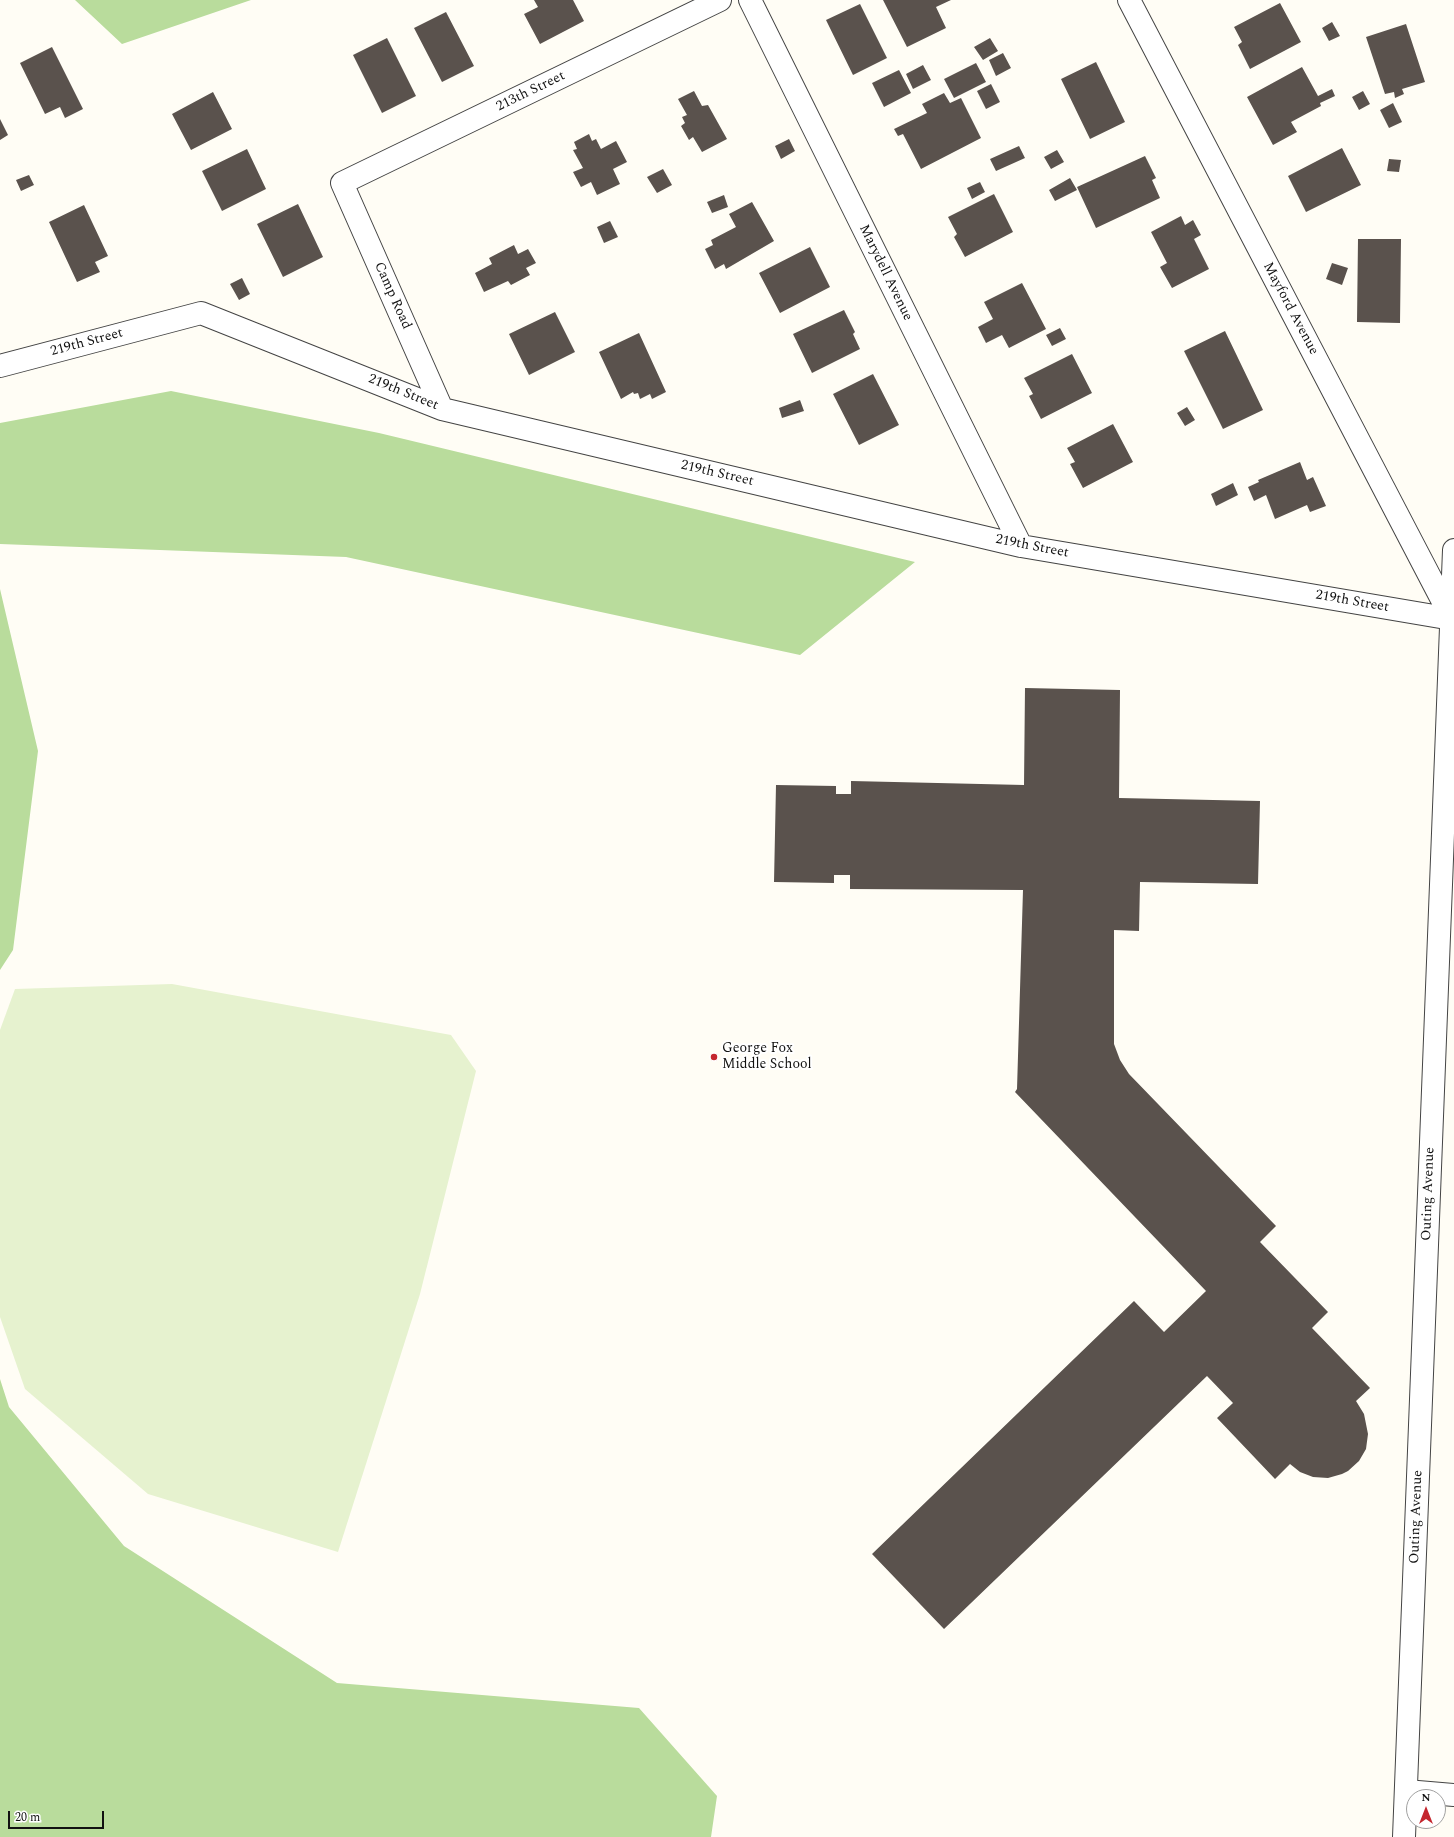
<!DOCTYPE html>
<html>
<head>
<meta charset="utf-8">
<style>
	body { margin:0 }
	#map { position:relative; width:1454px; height:1837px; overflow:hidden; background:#fffdf5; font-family:Spectral,serif }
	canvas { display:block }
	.north { position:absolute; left:1406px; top:1789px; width:40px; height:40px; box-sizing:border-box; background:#fff; border:1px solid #a0a0a0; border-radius:50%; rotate:0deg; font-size:11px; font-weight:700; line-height:16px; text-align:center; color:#111 }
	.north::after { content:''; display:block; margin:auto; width:14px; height:18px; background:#c4262e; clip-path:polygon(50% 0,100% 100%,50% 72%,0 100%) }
	.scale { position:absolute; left:8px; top:1811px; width:96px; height:18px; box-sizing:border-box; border:2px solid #111; border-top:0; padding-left:5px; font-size:12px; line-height:14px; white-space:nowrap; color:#111; -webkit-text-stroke:3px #fff; paint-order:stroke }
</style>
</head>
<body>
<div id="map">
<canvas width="1454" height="1837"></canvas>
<div class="north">N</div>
<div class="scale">20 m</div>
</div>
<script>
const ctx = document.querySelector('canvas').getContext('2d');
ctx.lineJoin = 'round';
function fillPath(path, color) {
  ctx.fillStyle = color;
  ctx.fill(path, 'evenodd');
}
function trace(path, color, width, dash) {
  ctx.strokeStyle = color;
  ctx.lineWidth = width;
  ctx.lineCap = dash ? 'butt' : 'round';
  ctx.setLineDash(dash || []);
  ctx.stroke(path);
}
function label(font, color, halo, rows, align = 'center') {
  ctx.font = font + ' Spectral,serif';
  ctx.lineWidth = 4;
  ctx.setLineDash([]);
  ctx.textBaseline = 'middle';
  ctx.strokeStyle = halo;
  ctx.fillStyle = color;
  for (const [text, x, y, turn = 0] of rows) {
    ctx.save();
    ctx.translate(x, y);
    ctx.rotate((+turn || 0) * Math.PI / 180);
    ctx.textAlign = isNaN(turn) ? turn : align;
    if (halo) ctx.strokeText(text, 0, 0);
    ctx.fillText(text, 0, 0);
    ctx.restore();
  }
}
const forest = new Path2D(`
	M75,0H251L122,44Z
	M171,391L379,433L915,562L800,655L346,557L0,544V423Z
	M0,589L38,751L13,950L0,970Z
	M0,1379L9,1407L124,1546L337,1683L639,1708L717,1796L711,1837H0Z`);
const pitch = new Path2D(`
	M172,984L451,1035L476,1071L420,1294L338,1552L148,1494L25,1389L0,1317V1030L15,989Z`);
const building = new Path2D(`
	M534,0H573L584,21L540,44L524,14L538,7Z
	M883,0H951L936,7L946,28L907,47Z
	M1280,3L1301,42L1250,69L1238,45L1242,42L1234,27Z
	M860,4L887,58L853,75L826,20Z
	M446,12L474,66L442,82L414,28Z
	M1332,22L1340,36L1329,41L1322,28Z
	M1406,24L1425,82L1402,89L1404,94L1395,98L1394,92L1385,94L1366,37Z
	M387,38L416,96L382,113L353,55Z
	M990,38L998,51L983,60L974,47Z
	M52,47L83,109L65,118L60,107L45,114L20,63Z
	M1003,53L1011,68L996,76L989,60Z
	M1096,62L1125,122L1090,139L1061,79Z
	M976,63L986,82L954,98L944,79Z
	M923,65L931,80L913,89L906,74Z
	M1302,67L1318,96L1332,89L1335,96L1320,103L1321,106L1291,122L1297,132L1273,145L1247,97Z
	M899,70L911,93L884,107L872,83Z
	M991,84L1000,102L986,109L977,91Z
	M694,91L702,106L708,105L727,139L702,152L693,137L689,140L681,126L685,123L682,117L687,115L678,99Z
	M1363,91L1370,104L1359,110L1352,97Z
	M213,92L232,129L191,150L172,114Z
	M944,93L950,103L961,98L981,138L921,169L903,134L898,136L894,129L927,113L922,104Z
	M1393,103L1402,122L1389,128L1380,110Z
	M0,119L8,135L0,140Z
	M589,134L592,141L596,139L601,149L616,141L627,162L613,169L620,184L597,195L591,182L581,187L573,172L583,168L573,150L577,149L574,142Z
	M789,139L795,151L781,159L775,146Z
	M1019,146L1025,158L996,171L990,159Z
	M1342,148L1361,185L1306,212L1288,176Z
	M247,149L266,189L222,211L202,171Z
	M1057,150L1064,162L1051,169L1044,157Z
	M1145,156L1156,178L1152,180L1160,198L1096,228L1077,187Z
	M1389,159L1401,160L1399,172L1387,171Z
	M663,169L672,185L657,193L647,177Z
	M29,175L34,185L21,191L16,180Z
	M1070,178L1077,190L1055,201L1049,190Z
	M980,182L985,192L972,199L967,188Z
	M994,194L1013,232L965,257L954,237L957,234L948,217Z
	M724,195L728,207L712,213L707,202Z
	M752,202L774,241L726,269L724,264L715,269L705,249L713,245L711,240L736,227L729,214Z
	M298,204L323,257L283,277L257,224Z
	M84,205L108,256L95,262L100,272L77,282L49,222Z
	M1181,216L1185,225L1193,220L1201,235L1194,239L1209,269L1172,288L1160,267L1167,263L1151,232Z
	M610,221L618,237L604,243L597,227Z
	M1358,239H1401L1400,323L1357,322Z
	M514,245L518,254L528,249L536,263L526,268L530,275L511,285L508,281L484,292L475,273L492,264L489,258Z
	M810,247L830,287L780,313L759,273Z
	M1332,263L1348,268L1342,285L1326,279Z
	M242,278L250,294L239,300L230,284Z
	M1022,283L1046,329L1009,348L1002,335L986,343L978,327L993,319L984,302Z
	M844,310L855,332L853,334L860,349L812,373L793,334Z
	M555,312L575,352L529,375L509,334Z
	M1060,328L1066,339L1052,346L1046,335Z
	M1225,331L1263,410L1223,429L1184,351Z
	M639,333L666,392L652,399L650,394L640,399L638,393L634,394L633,392L621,399L599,352Z
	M1072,354L1092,393L1041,419L1029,396L1033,394L1024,378Z
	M873,374L899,425L859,445L833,394Z
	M800,400L804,411L782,418L779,408Z
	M1187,407L1195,420L1185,426L1177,413Z
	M1113,424L1133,462L1083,488L1070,464L1075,462L1067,448Z
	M1300,462L1307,480L1313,477L1326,506L1310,512L1307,505L1275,519L1266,495L1254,501L1248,487L1259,482L1258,480Z
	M1233,483L1238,495L1216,506L1211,494Z
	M1025,688L1120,690L1119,798L1260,801L1258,884L1140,882L1139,931L1114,930V1044L1120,1060L1129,1074L1276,1226L1260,1242L1328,1312L1312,1328L1370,1388L1356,1401L1364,1414L1368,1434L1366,1449L1359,1461L1348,1471L1342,1474L1328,1478L1313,1477L1300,1472L1290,1464L1275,1479L1217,1418L1233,1403L1207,1376L944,1629L872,1554L1134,1301L1164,1332L1206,1291L1015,1092L1017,1089L1023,890L850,889V875H834V883L774,882L776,785L836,786V794H851V781L1024,785Z`);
const minor = new Path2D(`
	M750,0L1021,546
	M1129,0L1452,619
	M0,366L201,313L442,409L1021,546L1452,619
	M442,409L342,183L720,0
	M1406,1791L1454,1795`);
const tertiary = new Path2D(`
	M1404,1837L1454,550`);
const markers = [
	[714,1057,4,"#c4262e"]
];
const streetNames = [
	["213th Street",531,92,-26],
	["Marydell Avenue",885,273,64],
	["Camp Road",392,296,66],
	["Mayford Avenue",1290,309,62],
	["219th Street",87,343,-15],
	["219th Street",403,393,22],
	["219th Street",717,474,13],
	["219th Street",1032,547,11],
	["219th Street",1352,602,10],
	["Outing Avenue",1429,1194,-88],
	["Outing Avenue",1417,1517,-88]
];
const poiNames = [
	["George Fox",722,1049],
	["Middle School",722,1065]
];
fillPath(forest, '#b9dc9c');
fillPath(pitch, '#e6f2cf');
fillPath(building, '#5a524d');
trace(minor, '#444', 24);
trace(tertiary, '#444', 24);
trace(minor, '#fff', 22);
trace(tertiary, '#fff', 22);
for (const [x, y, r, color] of markers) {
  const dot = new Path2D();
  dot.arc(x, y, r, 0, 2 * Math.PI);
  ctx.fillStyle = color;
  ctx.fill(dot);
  trace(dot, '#fff', 1.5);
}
label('14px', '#111', '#fff', streetNames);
label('14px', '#111', '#fff', poiNames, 'left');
</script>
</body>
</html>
